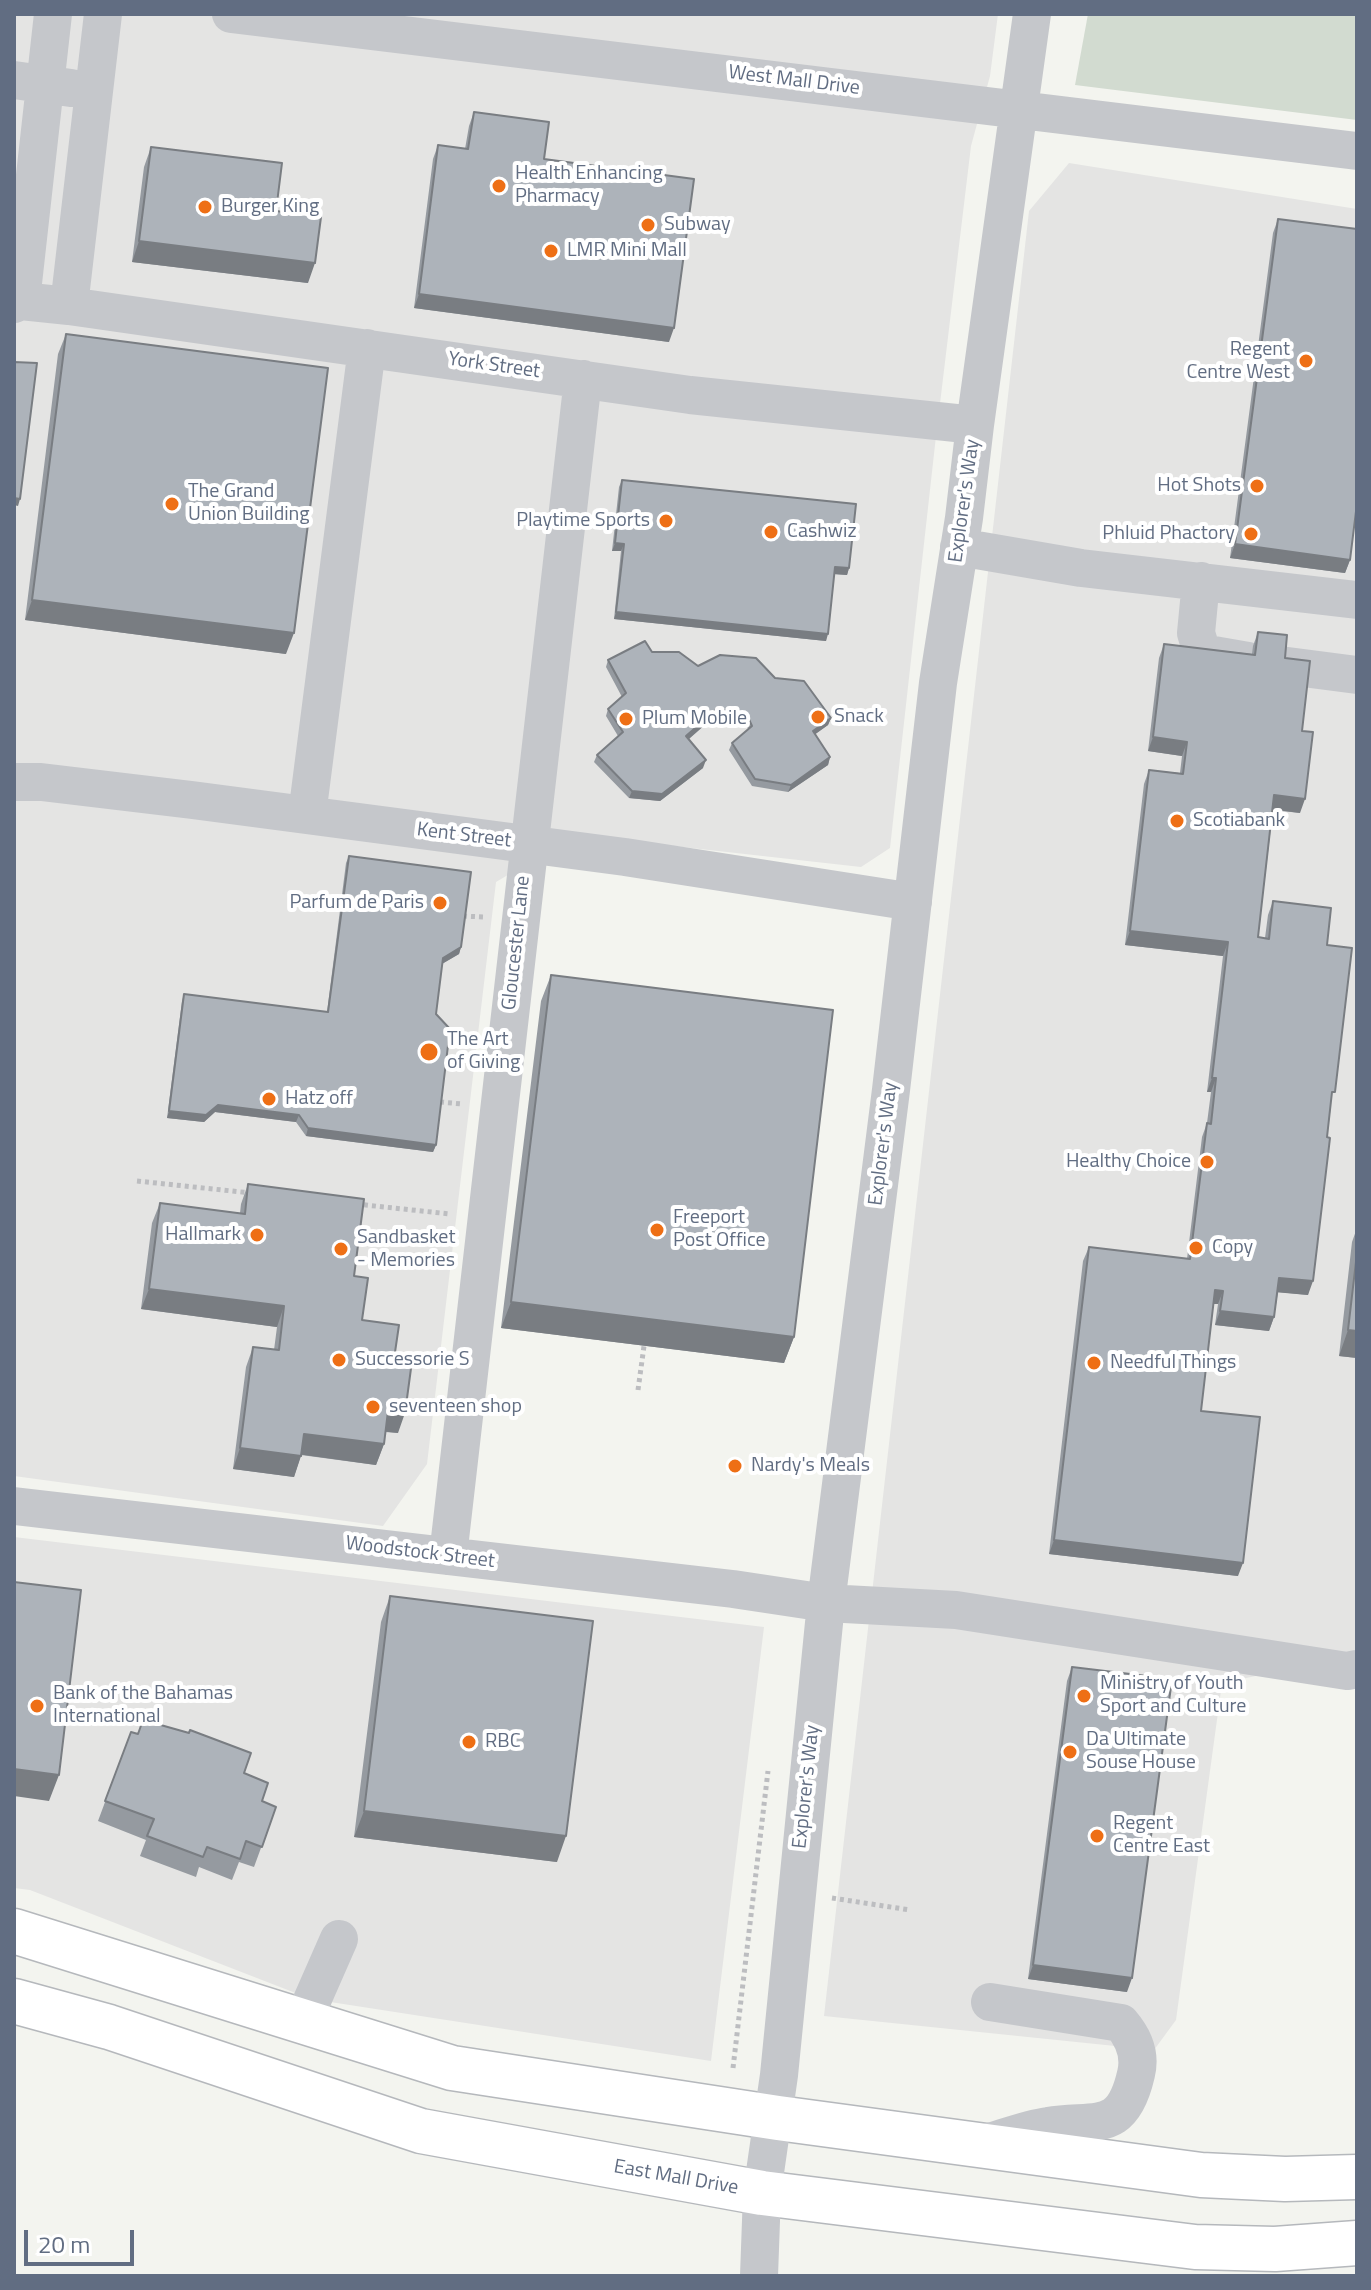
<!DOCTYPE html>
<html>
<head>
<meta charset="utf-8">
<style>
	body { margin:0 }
	#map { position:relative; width:1371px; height:2290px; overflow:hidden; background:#f3f4ef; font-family:"Titillium Web",sans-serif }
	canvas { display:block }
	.frame { position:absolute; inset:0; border:16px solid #616d82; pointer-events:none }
	.scale { position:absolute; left:24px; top:2230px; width:110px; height:36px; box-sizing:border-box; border:4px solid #616d82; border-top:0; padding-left:10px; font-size:24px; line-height:28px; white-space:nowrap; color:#616d82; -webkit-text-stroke:6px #fff; paint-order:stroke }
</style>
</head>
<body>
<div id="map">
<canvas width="1371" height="2290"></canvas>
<div class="frame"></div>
<div class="scale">20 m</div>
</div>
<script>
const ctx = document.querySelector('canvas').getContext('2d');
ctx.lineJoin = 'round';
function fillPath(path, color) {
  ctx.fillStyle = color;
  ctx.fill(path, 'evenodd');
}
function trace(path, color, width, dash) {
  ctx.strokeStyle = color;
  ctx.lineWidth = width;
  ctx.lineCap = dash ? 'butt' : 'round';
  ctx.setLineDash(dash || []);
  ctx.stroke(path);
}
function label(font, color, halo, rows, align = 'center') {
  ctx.font = font + ' "Titillium Web",sans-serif';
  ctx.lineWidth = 8;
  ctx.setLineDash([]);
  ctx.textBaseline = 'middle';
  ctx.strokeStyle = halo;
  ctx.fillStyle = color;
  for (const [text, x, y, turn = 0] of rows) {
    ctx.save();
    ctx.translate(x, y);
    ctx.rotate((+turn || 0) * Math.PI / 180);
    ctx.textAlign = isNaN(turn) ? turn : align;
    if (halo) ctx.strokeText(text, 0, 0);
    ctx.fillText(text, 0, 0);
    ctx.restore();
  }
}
const built = new Path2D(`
	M14,14H998L990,76L971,146L935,445L890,848L861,867L575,835L496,882L427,1464L383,1526L14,1476Z
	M1069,163L1357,209V1655L1222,1683L1176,2020L1154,2050L824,2016L1029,211Z
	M14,1537L764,1627L711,2061L311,1999L30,1890L14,1888Z`);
const green = new Path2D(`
	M1088,14H1357V120L1075,85Z`);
const path = new Path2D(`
	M463,916L483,917
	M440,1102L463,1104
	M137,1181L251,1193
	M356,1204L450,1214
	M638,1390L644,1346
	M832,1898L910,1910
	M733,2068L768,1771`);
const minor = new Path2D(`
	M231,14L1357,151
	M14,80L71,88
	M21,301L53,14
	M14,304L21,301L69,306L690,395L975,425
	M69,306L103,14
	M959,547L1081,568L1357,600
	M1201,581L1196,633L1202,653L1248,661
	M1280,665L1357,675
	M14,782H41L192,800L625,857L913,902
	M307,815L367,348
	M14,1506L733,1589L826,1603L956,1610L1347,1671L1357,1669
	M448,1556L583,379
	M303,2021L339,1939
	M983,2144C1004,2138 1026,2129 1048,2126C1096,2118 1122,2135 1136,2074C1141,2054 1133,2037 1121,2023L990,2002
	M759,2276L762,2193L779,2075L826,1603L891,1090L938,683L964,518L975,425L1032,14`);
const major = new Path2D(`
	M14,1931L452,2068L778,2118L1201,2175L1285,2179L1357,2177
	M14,2001L109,2027L421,2131L762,2193L1195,2247L1275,2249L1357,2243`);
const wall = new Path2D(`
	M474,112L544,159L669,342L414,308L433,159L438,145L465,149L469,126Z
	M151,147L276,211L308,283L132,262L144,167Z
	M1278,219L1350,560L1345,573L1230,558L1273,233Z
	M66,334L286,654L25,620L58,354Z
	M622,480L849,568L847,575L834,574L826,641L614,619L621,551H612L619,487Z
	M1258,632L1285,658L1302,731L1300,813L1273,810L1258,937L1265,938L1268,915L1273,901L1327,945L1331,1105L1308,1295L1278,1292L1274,1317L1269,1331L1215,1325L1218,1304H1213L1201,1411L1238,1576L1049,1554L1083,1261L1089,1247L1187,1259L1202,1137L1207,1123L1211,1092H1207L1223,956L1125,945L1144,784L1149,770L1180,773L1182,756L1148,751L1159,658L1164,644L1252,654L1253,646Z
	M652,652L698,666L775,678L831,718L828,725L815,734L830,757L828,765L788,792L752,786L729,750L732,743L748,729L745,722L715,716L689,739L703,768L660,801L629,798L594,762L597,755L618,736L606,716L608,709L622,697L606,667L608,660Z
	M349,856L461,947L459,954L442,964L436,1014V1145L433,1152L306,1136L296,1122L215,1112L204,1122L167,1118L182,1001L184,994L327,1012L346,863Z
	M551,975L794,1337L784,1363L501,1328L541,1001Z
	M248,1184L354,1276L362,1320L394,1359L398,1433L385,1432L384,1444L376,1465L301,1455L294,1477L233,1469L246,1367L253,1347L274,1350L277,1327L141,1309L152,1223L160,1203L240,1213L241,1204Z
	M1357,1228V1358L1339,1356L1352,1242Z
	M390,1596L557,1862L354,1837L381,1622Z
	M1072,1667L1127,1992L1028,1979L1067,1681Z
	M131,1732L244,1773L262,1801L276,1807L254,1867L239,1862L232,1880L199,1867L196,1877L140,1856L146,1840L98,1821Z`);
const shadedWall = new Path2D(`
	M139,241L315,263L308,283L132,262Z
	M419,294L674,328L669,342L414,308Z
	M14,498L20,499L18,506L14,505Z
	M615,543L624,544L621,551H612Z
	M1235,544L1350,560L1345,573L1230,558Z
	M835,567L849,568L847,575L833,574Z
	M32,600L294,633L286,654L25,620Z
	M616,612L828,634L826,641L614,619Z
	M717,709L715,716L684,743L686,736Z
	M831,718L828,725L810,738L813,731Z
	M1153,737L1187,742L1182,756L1148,751Z
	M830,757L828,765L788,792L791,785Z
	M706,760L703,768L660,801L629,798L632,791Z
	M1274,795L1305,799L1300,813L1269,809Z
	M1130,931L1228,942L1223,956L1125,945Z
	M461,947L459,954L440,965L443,958Z
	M1212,1078H1216L1211,1092H1207Z
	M218,1105L299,1115L296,1122L215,1112L204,1122L167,1118L169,1111Z
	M308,1128L436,1145L433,1152L306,1136Z
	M1279,1278L1313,1281L1308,1295L1274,1292Z
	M149,1289L284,1306L277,1327L141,1309Z
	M1215,1290L1223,1291L1218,1304H1210Z
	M511,1302L794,1337L784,1363L501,1328Z
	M1220,1311L1274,1317L1269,1331L1215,1325Z
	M1348,1330L1357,1331V1358L1339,1356Z
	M388,1411L405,1413L398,1433L380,1431Z
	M304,1434L384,1444L376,1465L297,1454Z
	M240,1448L301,1456L294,1477L233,1469Z
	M1054,1540L1243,1563L1238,1576L1049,1554Z
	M14,1769L59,1775L49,1801L14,1796Z
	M364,1811L566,1836L557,1862L354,1837Z
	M1033,1965L1132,1978L1127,1992L1028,1979Z`);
const building = new Path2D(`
	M474,112L549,122L544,159L694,179L674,328L419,294L438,145L468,149Z
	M151,147L282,163L276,211L321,217L315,263L139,241Z
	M1278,219L1357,229V503L1350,560L1235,544Z
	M66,334L328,368L294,633L32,600Z
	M14,362L37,363L20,499L14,498Z
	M622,480L856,504L849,568L835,567L828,634L616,612L624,544L615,543Z
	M1258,632L1287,635L1285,658L1310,661L1302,731L1313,732L1305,799L1274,795L1258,937L1269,939L1273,901L1331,908L1327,945L1352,948L1335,1092H1332L1327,1137L1330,1138L1313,1281L1279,1278L1274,1317L1220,1311L1223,1291L1215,1290L1201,1411L1260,1417L1243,1563L1054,1540L1089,1247L1190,1259L1207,1123L1211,1124L1216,1078H1212L1228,942L1130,931L1149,770L1183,774L1187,742L1153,737L1164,644L1255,655Z
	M645,641L652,652H679L698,666L720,655L756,658L775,678L804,681L831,718L813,731L830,757L791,785L755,779L732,743L752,726L747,715L717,709L686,736L706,760L662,794L632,791L597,755L623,732L608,709L626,693L608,660Z
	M349,856L471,872L461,947L443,958L436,1014L450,1029L436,1145L308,1128L299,1115L218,1105L206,1115L169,1111L184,994L328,1012Z
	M551,975L833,1010L794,1337L511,1302Z
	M248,1184L364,1199L354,1276L368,1278L362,1320L399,1325L394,1359L412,1361L405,1413L388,1411L384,1444L304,1434L301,1456L240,1448L253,1347L279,1350L284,1306L149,1289L160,1203L245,1214Z
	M1357,1253V1331L1348,1330Z
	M14,1582L81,1590L59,1775L14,1769Z
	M390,1596L593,1621L566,1836L364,1811Z
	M1072,1667L1172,1679L1132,1978L1033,1965Z
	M143,1720L189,1733L190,1730L251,1753L244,1773L268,1783L262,1801L276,1807L262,1847L246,1841L240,1859L207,1847L203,1857L147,1836L154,1819L105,1801L131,1732L138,1734Z`);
const markers = [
	[499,186,8,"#ee6f15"],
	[205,207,8,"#ee6f15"],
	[648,225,8,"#ee6f15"],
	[551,251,8,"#ee6f15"],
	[1306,361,8,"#ee6f15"],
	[1257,486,8,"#ee6f15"],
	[172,504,8,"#ee6f15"],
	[666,521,8,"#ee6f15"],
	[771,532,8,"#ee6f15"],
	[1251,534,8,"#ee6f15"],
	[818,717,8,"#ee6f15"],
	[626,719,8,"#ee6f15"],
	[1177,821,8,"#ee6f15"],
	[440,903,8,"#ee6f15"],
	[429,1052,10,"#ee6f15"],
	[269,1099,8,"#ee6f15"],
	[1207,1162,8,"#ee6f15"],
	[657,1230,8,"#ee6f15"],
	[257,1235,8,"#ee6f15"],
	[1196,1248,8,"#ee6f15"],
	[341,1249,8,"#ee6f15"],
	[339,1360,8,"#ee6f15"],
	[1094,1363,8,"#ee6f15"],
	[373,1407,8,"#ee6f15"],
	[735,1466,8,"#ee6f15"],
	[1084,1696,8,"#ee6f15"],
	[37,1706,8,"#ee6f15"],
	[469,1742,8,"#ee6f15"],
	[1070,1752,8,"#ee6f15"],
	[1097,1836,8,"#ee6f15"]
];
const streetNames = [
	["West Mall Drive",794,81,7],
	["York Street",494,366,8],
	["Explorer's Way",965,501,-82],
	["Kent Street",464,836,7],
	["Gloucester Lane",517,943,-84],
	["Explorer's Way",884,1144,-83],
	["Woodstock Street",420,1553,7],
	["Explorer's Way",807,1787,-84],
	["East Mall Drive",676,2178,10]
];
const poiNames = [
	["Health Enhancing",515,174],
	["Pharmacy",515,197],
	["Burger King",221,207],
	["Subway",664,225],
	["LMR Mini Mall",567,251],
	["Regent",1290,350,"right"],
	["Centre West",1290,373,"right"],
	["Hot Shots",1241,486,"right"],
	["The Grand",188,492],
	["Union Building",188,515],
	["Playtime Sports",650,521,"right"],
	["Cashwiz",787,532],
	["Phluid Phactory",1235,534,"right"],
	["Snack",834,717],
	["Plum Mobile",642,719],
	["Scotiabank",1193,821],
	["Parfum de Paris",424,903,"right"],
	["The Art",447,1040],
	["of Giving",447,1063],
	["Hatz off",285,1099],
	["Healthy Choice",1191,1162,"right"],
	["Freeport",673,1218],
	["Post Office",673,1241],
	["Hallmark",241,1235,"right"],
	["Sandbasket",357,1238],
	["- Memories",357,1261],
	["Copy",1212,1248],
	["Successorie S",355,1360],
	["Needful Things",1110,1363],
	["seventeen shop",389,1407],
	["Nardy's Meals",751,1466],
	["Ministry of Youth",1100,1684],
	["Sport and Culture",1100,1707],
	["Bank of the Bahamas",53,1694],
	["International",53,1717],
	["Da Ultimate",1086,1740],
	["Souse House",1086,1763],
	["RBC",485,1742],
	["Regent",1113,1824],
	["Centre East",1113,1847]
];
fillPath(built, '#e4e4e3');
fillPath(green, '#d2dbd0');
trace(major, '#b5b8bc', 47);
trace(path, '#bcbdc0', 5, [4, 4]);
trace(minor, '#c5c7cb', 38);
trace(major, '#fff', 44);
fillPath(wall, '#959aa0');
fillPath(shadedWall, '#797d82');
fillPath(building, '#adb3ba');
trace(building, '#797d82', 2);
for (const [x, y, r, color] of markers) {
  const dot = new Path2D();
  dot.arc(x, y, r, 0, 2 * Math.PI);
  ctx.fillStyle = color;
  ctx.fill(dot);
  trace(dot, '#fff', 3);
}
label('20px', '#616d82', '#fff', streetNames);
label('20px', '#616d82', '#fff', poiNames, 'left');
</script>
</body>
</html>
